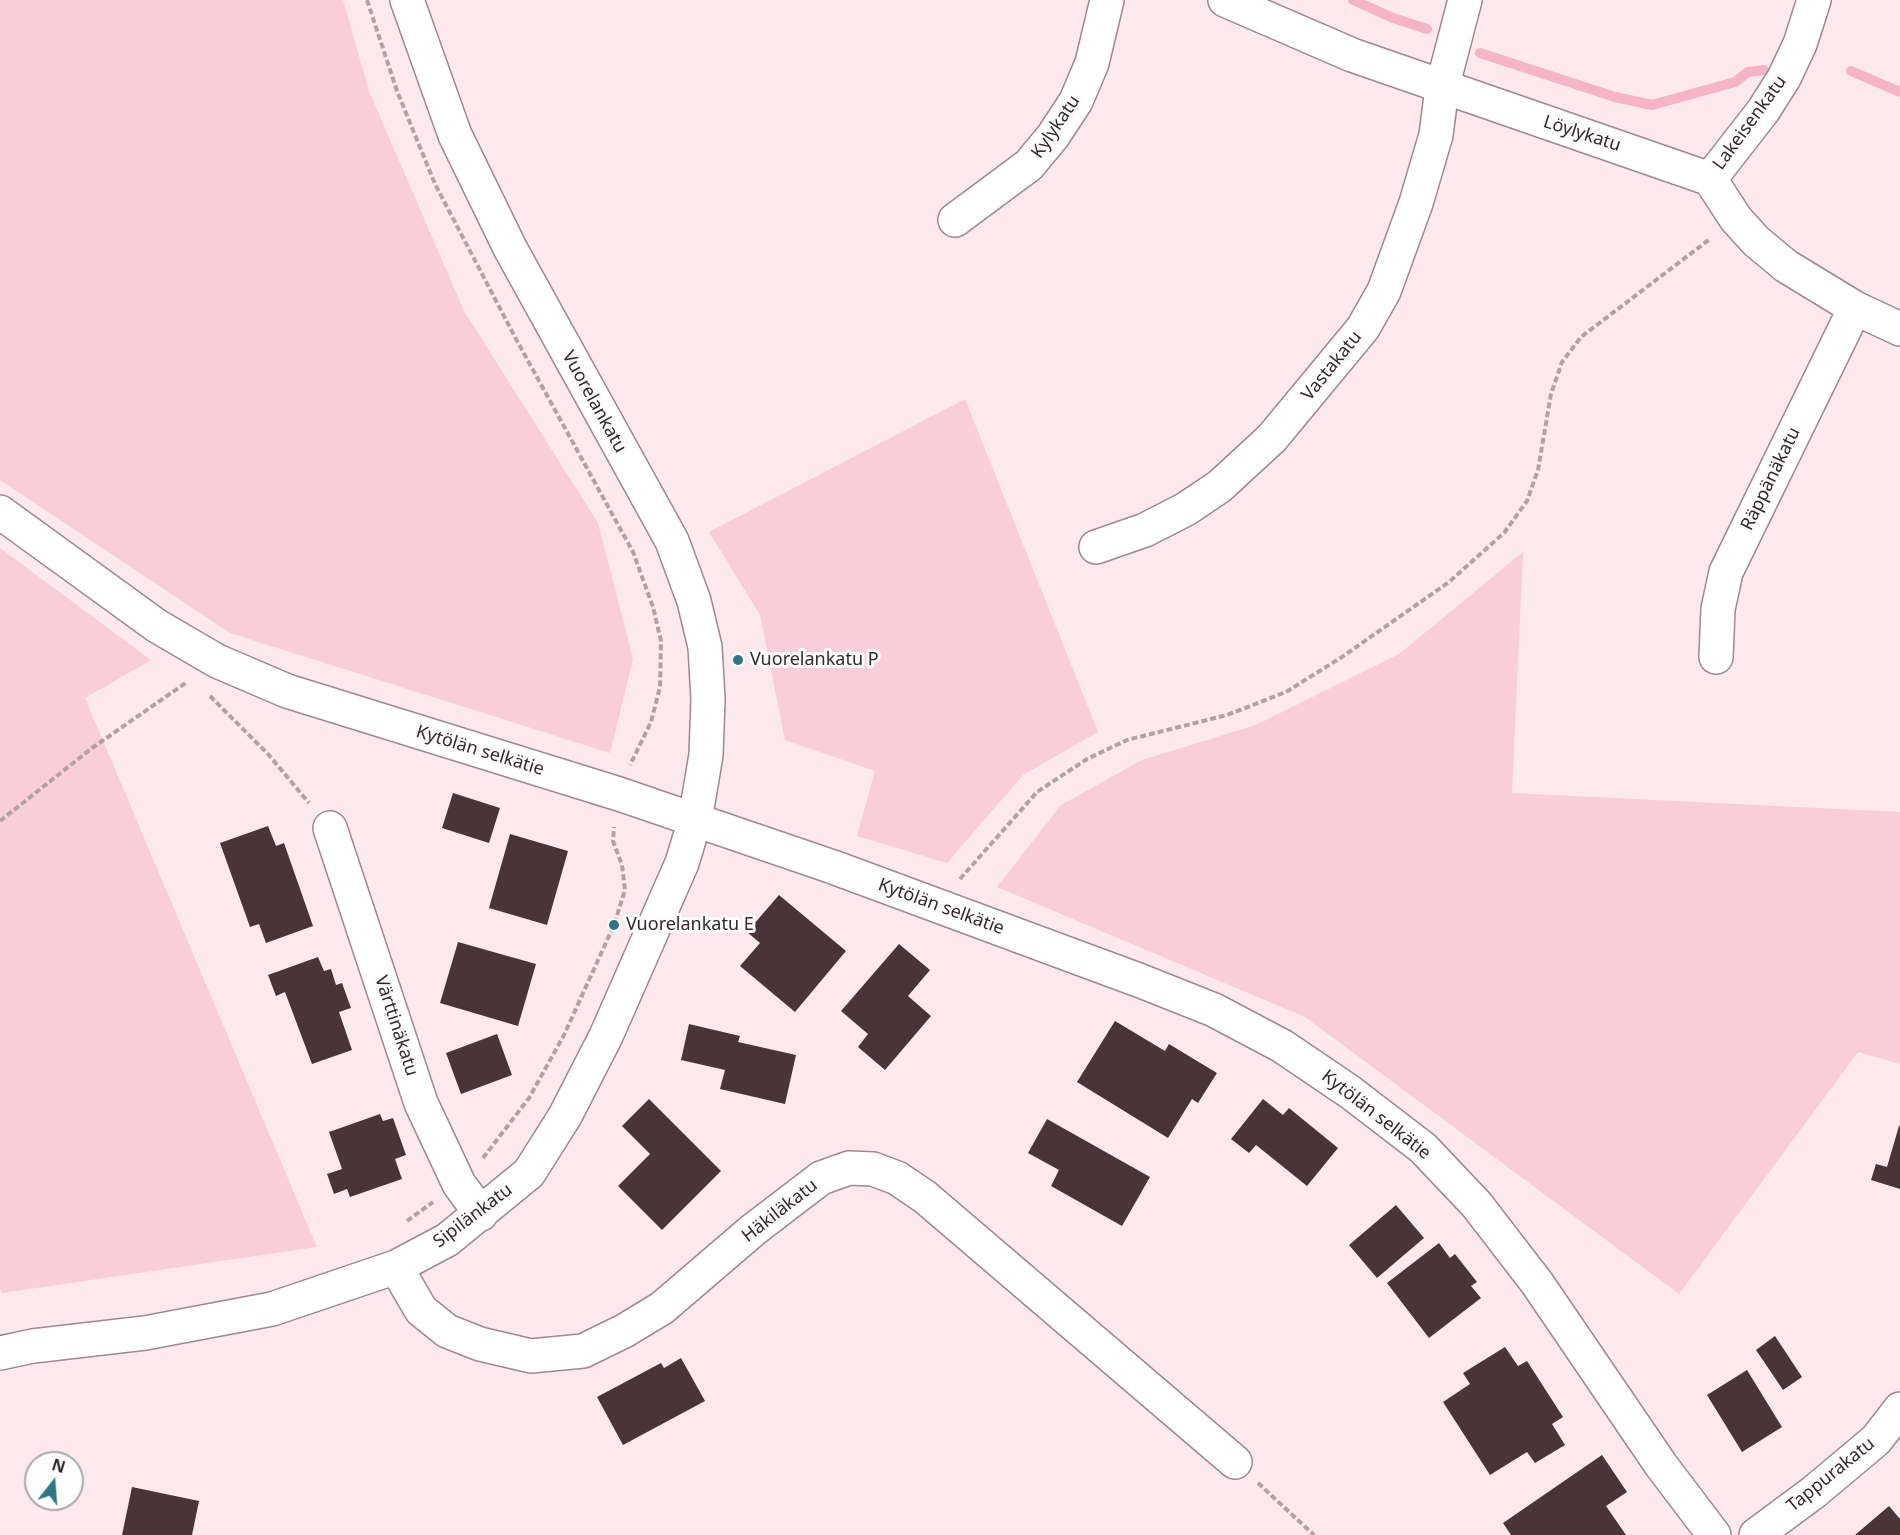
<!DOCTYPE html>
<meta charset="utf-8">
<style>
body{margin:0}
#map{position:relative;width:1900px;height:1535px;overflow:hidden;background:#fbe9ee;font-family:"Noto Sans",sans-serif}
canvas{display:block}
.north{position:absolute;left:24px;top:1451px;width:60px;height:60px;box-sizing:border-box;background:#fcfcfc;border:2px solid #aca8a9;border-radius:50%;rotate:17deg;font-size:16px;font-weight:700;line-height:24px;text-align:center;color:#34292c}
.north::after{content:'';display:block;margin:auto;width:21px;height:27px;background:#307783;clip-path:polygon(50% 0,100% 100%,50% 72%,0 100%)}
</style>
<div id="map">
<canvas width="1900" height="1535"></canvas>
<div class="north">N</div>
</div>
<script>
const ctx = document.querySelector('canvas').getContext('2d');
ctx.lineJoin = 'round';
function fillPath(path, color) {
  ctx.fillStyle = color;
  ctx.fill(path, 'evenodd');
}
function shape(rows) {
  const path = new Path2D();
  for (const r of rows) {
    path.moveTo(r[0], r[1]);
    for (let i = 2; i < r.length; i += 2) path.lineTo(r[i], r[i + 1]);
  }
  return path;
}
function stroke(path, color, width, dash) {
  ctx.strokeStyle = color;
  ctx.lineWidth = width;
  ctx.lineCap = dash ? 'butt' : 'round';
  ctx.setLineDash(dash || []);
  ctx.stroke(path);
}
function label(font, color, halo, rows, align = 'center') {
  ctx.font = font + ' "Noto Sans",sans-serif';
  ctx.lineWidth = 6;
  ctx.setLineDash([]);
  ctx.textBaseline = 'middle';
  ctx.strokeStyle = halo;
  ctx.fillStyle = color;
  for (const [text, x, y, turn = 0] of rows) {
    ctx.save();
    ctx.translate(x, y);
    ctx.rotate((+turn || 0) * Math.PI / 180);
    ctx.textAlign = isNaN(turn) ? turn : align;
    if (halo) ctx.strokeText(text, 0, 0);
    ctx.fillText(text, 0, 0);
    ctx.restore();
  }
}
const green = shape([
 [0,0,343,0,369,91,464,311,598,523,633,659,610,753,230,633,0,480],
 [965,399,1098,732,1023,775,947,863,857,836,875,771,785,740,760,615,709,532],
 [0,548,151,660,85,698,317,1247,2,1293,0,1289],
 [1523,552,1512,793,1900,812,1900,1064,1858,1052,1679,1294,1305,1017,997,887,1061,805,1142,760,1256,725,1399,654]
]);
const stream = shape([
 [1353,0,1393,18,1427,29],
 [1480,53,1615,97,1652,105,1735,82,1748,72,1764,70],
 [1851,71,1900,92]
]);
const building = shape([
 [453,793,500,808,489,843,442,828],
 [268,826,276,846,284,843,313,926,266,943,259,924,250,927,220,843],
 [510,834,568,851,547,925,489,908],
 [779,895,846,951,795,1012,740,966,760,943,747,932],
 [458,942,536,964,518,1026,440,1003],
 [899,944,930,970,908,996,931,1016,885,1070,858,1047,868,1034,841,1011],
 [318,957,324,971,331,969,336,985,342,983,351,1008,339,1012,352,1050,312,1064,285,992,276,996,268,975],
 [1115,1021,1165,1051,1169,1044,1217,1073,1198,1103,1192,1099,1168,1138,1077,1082],
 [689,1024,740,1036,738,1042,796,1055,785,1104,720,1089,725,1070,681,1060],
 [497,1034,512,1075,461,1094,446,1053],
 [649,1099,721,1171,662,1230,618,1186,650,1154,622,1126],
 [1263,1099,1283,1115,1289,1108,1338,1148,1307,1186,1256,1145,1249,1153,1231,1139],
 [380,1114,383,1121,393,1118,406,1155,395,1159,402,1179,350,1197,347,1189,334,1194,327,1174,342,1169,329,1132],
 [1047,1119,1150,1177,1122,1226,1051,1186,1059,1170,1028,1153],
 [1899,1126,1900,1126,1900,1189,1871,1180,1876,1164,1887,1167],
 [1396,1205,1424,1238,1377,1278,1349,1245],
 [1439,1243,1450,1258,1455,1254,1477,1282,1471,1286,1481,1298,1429,1338,1387,1283],
 [1775,1336,1802,1377,1783,1390,1756,1350],
 [1505,1347,1518,1366,1527,1361,1563,1417,1552,1424,1565,1445,1535,1463,1527,1452,1490,1475,1443,1402,1470,1384,1463,1373],
 [681,1358,705,1401,623,1445,597,1397,661,1363,664,1368],
 [1747,1370,1782,1427,1742,1452,1707,1395],
 [1602,1455,1627,1492,1606,1506,1626,1535,1511,1535,1503,1523],
 [132,1487,199,1501,192,1535,122,1535],
 [1889,1506,1900,1519,1900,1535,1855,1535]
]);
const path = shape([
 [367,0,397,91,435,184,516,339,633,552,653,607,661,641,660,687,651,722,630,765],
 [210,696,268,754,309,803],
 [0,821,92,748,187,682],
 [960,879,1037,792,1087,759,1127,740,1227,715,1286,692,1342,657,1449,582,1504,533,1527,501,1538,470,1551,394,1562,362,1581,337,1710,239],
 [483,1158,529,1098,564,1035,614,925,625,890,622,865,613,841,614,827],
 [407,1221,433,1202],
 [1258,1483,1314,1535]
]);
const minor = shape([
 [1225,0,1352,55,1710,179,1736,219,1756,241,1786,266,1855,308,1900,329],
 [1710,179,1763,111,1784,78,1800,44,1814,0],
 [955,220,1029,165,1053,136,1076,101,1092,63,1107,0],
 [0,512,157,626,217,661,287,691,619,794,833,867,1141,981,1214,1010,1282,1046,1350,1092,1423,1148,1477,1205,1537,1283,1661,1465,1714,1535],
 [1096,547,1145,530,1186,509,1220,486,1272,438,1363,328,1384,291,1416,203,1436,135,1442,88,1465,0],
 [1716,657,1718,609,1726,572,1855,308],
 [330,828,421,1103,459,1184,481,1214],
 [396,1267,421,1310,447,1331,480,1344,531,1356,583,1351,624,1331,662,1308,753,1230,821,1178,849,1168,873,1169,897,1178,925,1197,1235,1462],
 [0,1353,33,1346,145,1333,272,1309,396,1267,447,1240,529,1173,565,1116,606,1036,682,863,695,820,706,755,708,699,705,647,694,601,672,541,510,248,455,135,407,0],
 [1756,1535,1814,1492,1876,1440,1900,1409]
]);
const markers = [
 [738,660,6,"#307783"],
 [614,925,6,"#307783"]
];
const streetNames = [
 ["Lakeisenkatu",1750,123,-54],
 ["Kylykatu",1056,127,-56],
 ["Löylykatu",1582,134,18],
 ["Vastakatu",1332,366,-51],
 ["Vuorelankatu",594,402,61],
 ["Räppänäkatu",1771,479,-64],
 ["Kytölän selkätie",480,751,17],
 ["Kytölän selkätie",941,907,20],
 ["Värttinäkatu",396,1026,72],
 ["Kytölän selkätie",1376,1115,38],
 ["Häkiläkatu",780,1211,-38],
 ["Sipilänkatu",473,1216,-37],
 ["Tappurakatu",1831,1475,-39]
];
const poiNames = [
 ["Vuorelankatu P",750,660],
 ["Vuorelankatu E",626,925]
];
fillPath(green, '#f9ceda');
stroke(stream, '#f6b4c7', 10);
fillPath(building, '#4a343a');
stroke(minor, '#a1878e', 36);
stroke(path, '#b2a2a6', 4, [6, 3]);
stroke(minor, '#fff', 33);
for (const [x, y, r, color] of markers) {
  const dot = new Path2D();
  dot.arc(x, y, r, 0, 2 * Math.PI);
  ctx.fillStyle = color;
  ctx.fill(dot);
  stroke(dot, '#fcfcfc', 2);
}
label('18px', '#34292c', '#fcfcfc', streetNames);
label('18px', '#34292c', '#fcfcfc', poiNames, 'left');
</script>
